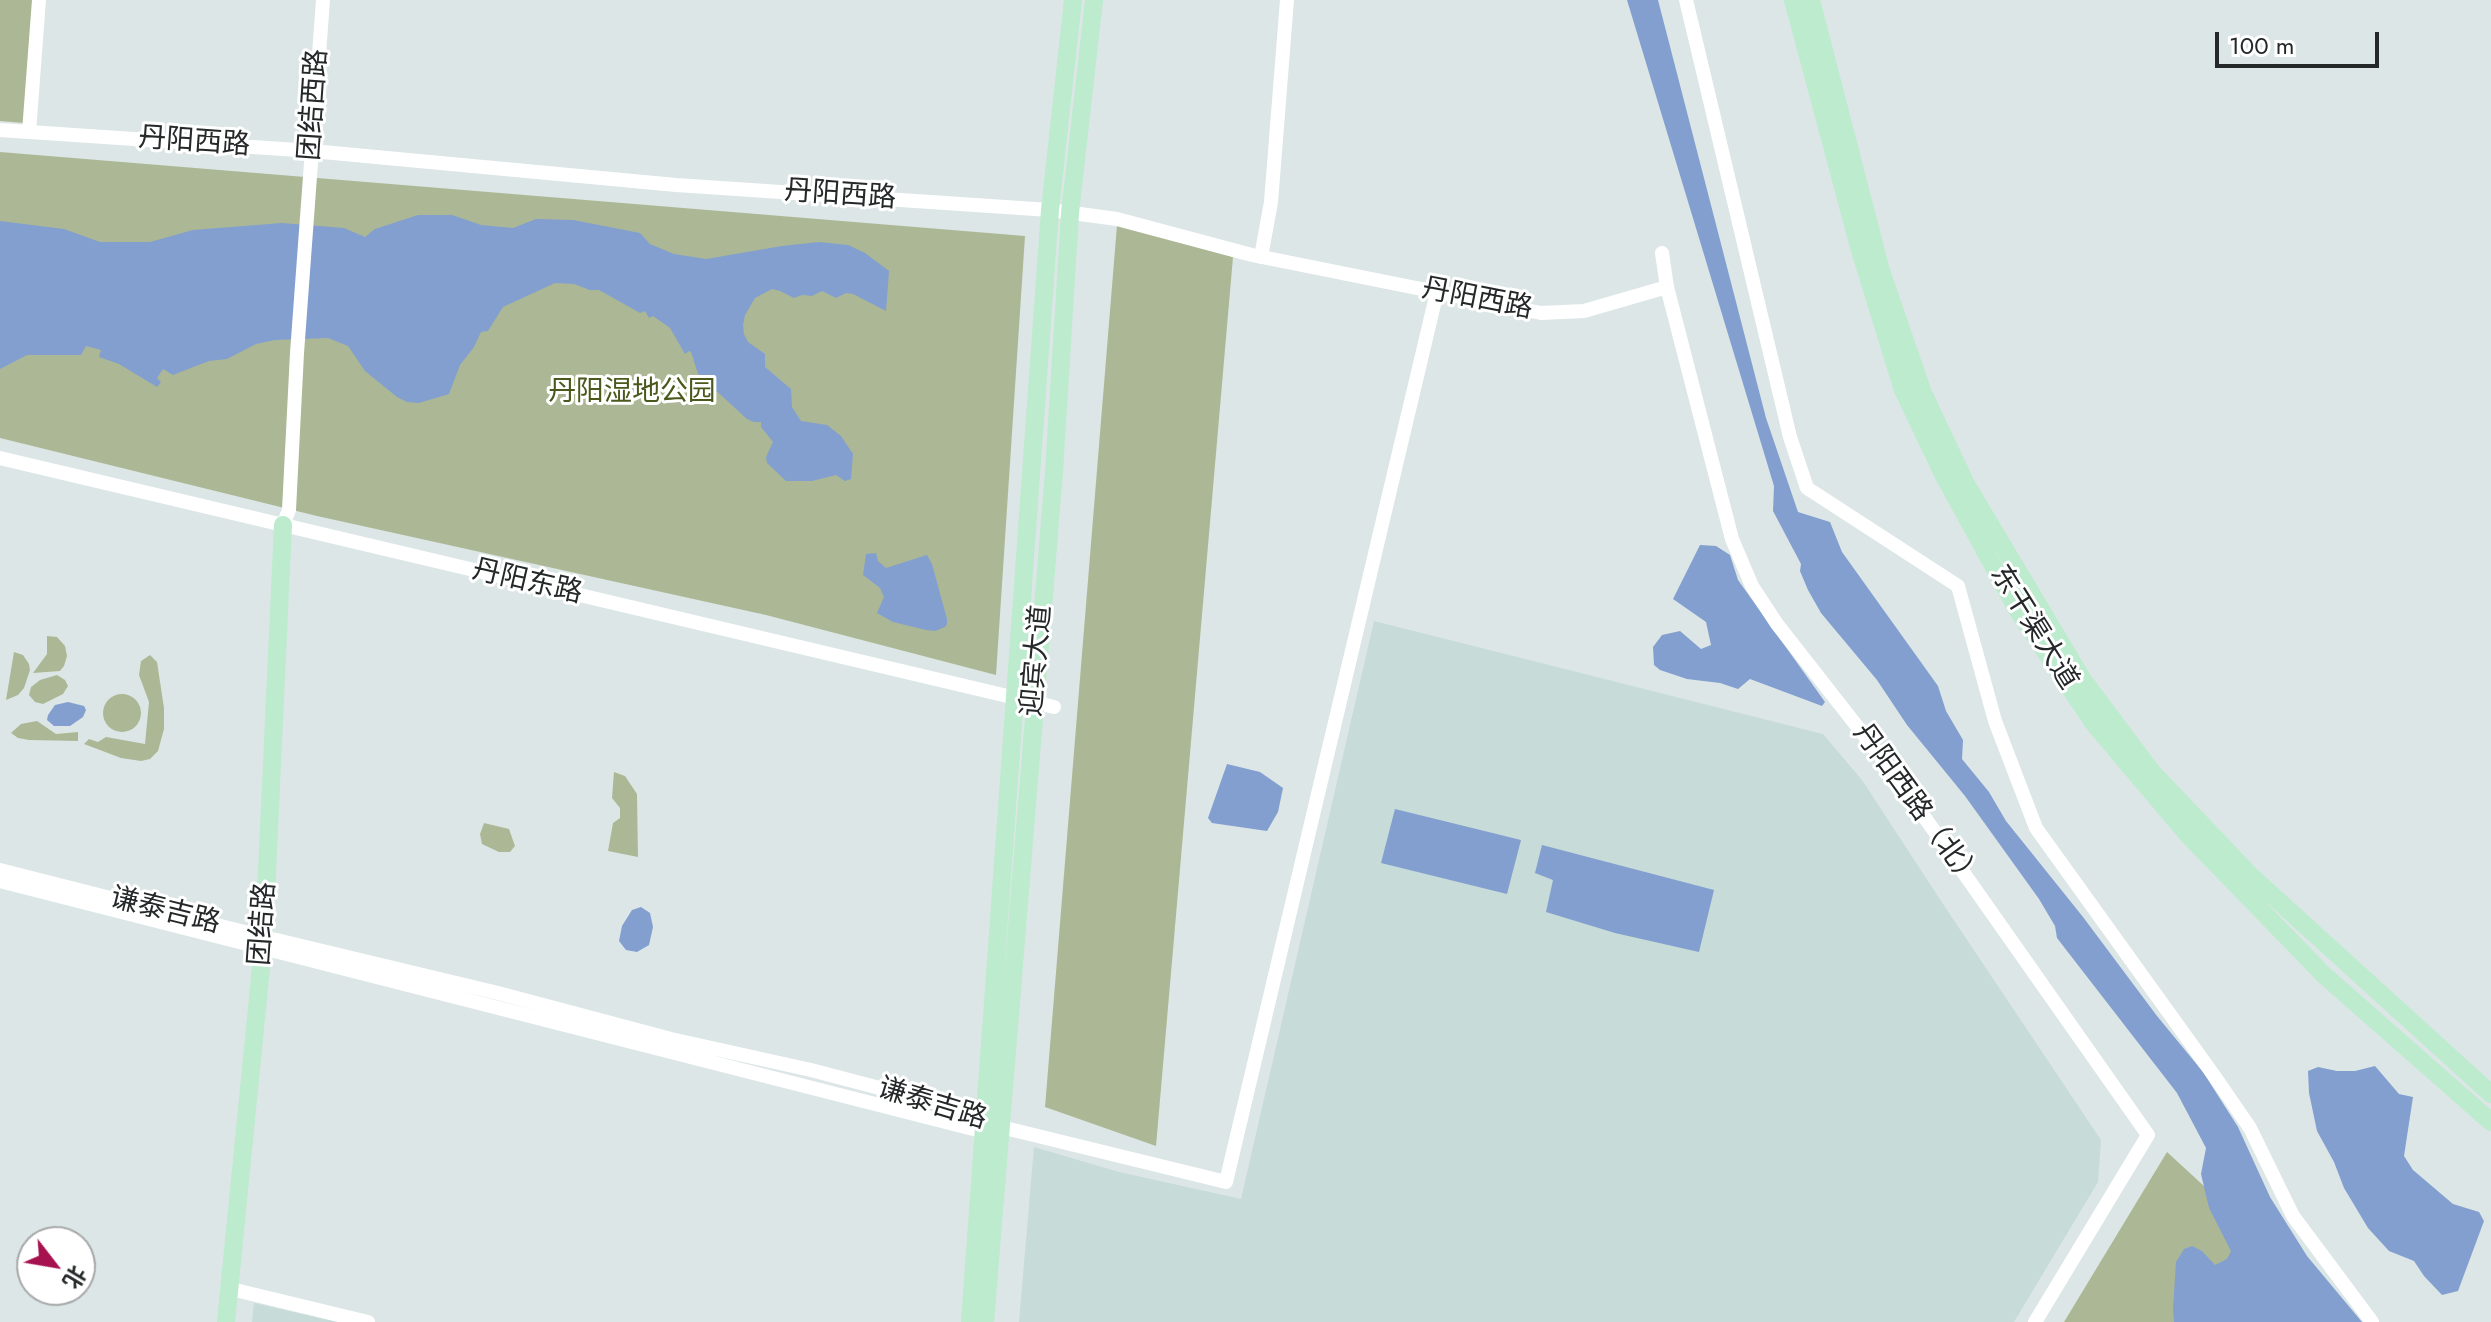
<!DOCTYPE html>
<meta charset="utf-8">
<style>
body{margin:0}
#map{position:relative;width:2491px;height:1322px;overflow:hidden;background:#dce6e6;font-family:Jost,"Noto Sans SC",sans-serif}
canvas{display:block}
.north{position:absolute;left:16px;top:1226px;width:80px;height:80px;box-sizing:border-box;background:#fff;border:2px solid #a7a9a9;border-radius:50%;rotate:121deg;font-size:22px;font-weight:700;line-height:32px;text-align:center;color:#242828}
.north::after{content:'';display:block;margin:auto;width:28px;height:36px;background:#a5124f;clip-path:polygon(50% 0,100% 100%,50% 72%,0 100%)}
.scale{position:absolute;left:2215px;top:32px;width:164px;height:36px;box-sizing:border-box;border:4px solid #242828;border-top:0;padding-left:10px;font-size:24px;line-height:28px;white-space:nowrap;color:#242828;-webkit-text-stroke:6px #fff;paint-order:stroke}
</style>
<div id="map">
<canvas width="2491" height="1322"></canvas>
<div class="north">北</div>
<div class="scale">100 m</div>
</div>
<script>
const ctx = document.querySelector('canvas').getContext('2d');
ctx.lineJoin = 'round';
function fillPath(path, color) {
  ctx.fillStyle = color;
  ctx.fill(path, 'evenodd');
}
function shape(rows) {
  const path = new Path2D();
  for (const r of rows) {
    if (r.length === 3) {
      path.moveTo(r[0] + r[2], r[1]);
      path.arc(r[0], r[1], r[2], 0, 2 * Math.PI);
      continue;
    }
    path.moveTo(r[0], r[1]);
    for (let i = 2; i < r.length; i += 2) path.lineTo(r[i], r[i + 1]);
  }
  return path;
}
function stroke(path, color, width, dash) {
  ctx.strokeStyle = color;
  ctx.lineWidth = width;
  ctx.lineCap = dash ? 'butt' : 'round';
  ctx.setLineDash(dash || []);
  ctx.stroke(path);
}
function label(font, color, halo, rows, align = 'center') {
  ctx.font = font + ' Jost,"Noto Sans SC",sans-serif';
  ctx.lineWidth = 6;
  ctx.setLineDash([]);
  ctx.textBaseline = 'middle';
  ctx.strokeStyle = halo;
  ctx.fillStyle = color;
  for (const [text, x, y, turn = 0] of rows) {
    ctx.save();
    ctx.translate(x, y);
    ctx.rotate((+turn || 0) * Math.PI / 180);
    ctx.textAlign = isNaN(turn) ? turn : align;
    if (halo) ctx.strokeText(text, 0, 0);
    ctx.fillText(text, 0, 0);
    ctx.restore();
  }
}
const built = shape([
 [1374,621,1823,734,1862,780,1943,904,2101,1140,2098,1182,2014,1322,1019,1322,1034,1147,1119,1172,1241,1199],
 [254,1303,337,1322,252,1322]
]);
const green = shape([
 [0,0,34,0,24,123,0,121],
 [0,152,1025,236,996,675,766,615,317,516,0,438],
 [1117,225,1233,257,1156,1146,1045,1107],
 [47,636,57,637,65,646,67,656,64,666,60,671,33,673,47,654],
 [14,652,23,655,29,664,30,670,24,688,18,695,6,700],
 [150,655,157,662,164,708,164,729,158,751,150,759,141,761,121,758,84,744,89,739,98,742,106,737,145,744,149,702,139,675,141,661],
 [57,675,65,680,68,686,63,694,43,704,35,702,29,695,31,687,40,680],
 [122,713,19],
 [37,721,56,734,78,732,78,741,29,740,18,738,11,733,21,724],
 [614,772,625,776,637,794,638,857,608,851,613,823,620,818,620,808,612,798],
 [484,823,509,829,515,846,510,852,499,852,482,844,480,834],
 [2167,1152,2352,1322,2064,1322]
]);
const water = shape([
 [1627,0,1658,0,1766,418,1798,512,1830,522,1842,552,1938,686,1946,711,1963,740,1962,759,1989,792,2006,821,2083,917,2157,1016,2203,1072,2238,1127,2270,1197,2307,1256,2362,1322,2174,1322,2173,1310,2176,1262,2184,1249,2192,1246,2202,1251,2215,1265,2227,1259,2231,1251,2209,1208,2201,1174,2206,1148,2177,1093,2057,938,2055,926,2039,899,1965,796,1907,725,1877,680,1821,613,1808,590,1800,571,1801,564,1773,511,1774,486],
 [418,215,452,215,481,225,513,228,536,219,573,220,640,233,650,244,674,254,706,259,782,246,819,242,848,245,865,253,889,271,886,311,853,294,846,293,836,298,822,291,812,296,802,295,794,298,780,291,772,289,755,298,745,315,743,325,744,334,748,342,765,354,765,367,791,389,792,407,801,421,827,425,841,436,853,454,851,479,845,481,836,475,812,481,786,481,767,463,766,457,773,442,761,427,761,422,754,422,747,419,698,374,691,352,689,351,685,354,670,328,653,316,649,318,645,311,640,313,599,290,590,290,574,284,555,283,503,307,488,331,481,332,474,347,460,365,449,394,419,403,407,402,397,397,365,371,348,346,328,338,275,340,256,344,227,359,209,361,173,375,163,369,157,378,161,382,157,387,119,364,99,357,101,350,86,346,81,355,27,355,0,369,0,221,64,229,100,242,150,242,193,230,282,223,344,228,365,237,375,229],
 [1700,545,1716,546,1730,555,1738,580,1825,702,1822,706,1750,679,1738,689,1720,683,1687,679,1660,670,1654,665,1653,647,1662,635,1680,631,1701,649,1711,645,1706,622,1673,599],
 [876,553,878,561,886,568,927,555,932,564,947,619,947,624,945,627,935,631,926,630,893,622,877,613,884,597,880,588,863,575,866,554],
 [68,702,84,706,86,710,83,717,70,726,54,726,47,720,48,715,55,705],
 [1227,764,1260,772,1283,788,1278,812,1267,831,1212,823,1208,818],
 [1395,809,1521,840,1507,894,1381,863],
 [1542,845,1714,890,1699,952,1615,933,1546,912,1553,880,1535,873],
 [641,907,650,913,653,927,649,945,637,952,626,950,619,941,622,926,632,910],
 [2375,1066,2399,1094,2413,1097,2404,1156,2413,1170,2453,1204,2479,1212,2484,1221,2458,1291,2442,1295,2424,1276,2414,1261,2389,1251,2368,1228,2344,1188,2334,1162,2317,1131,2309,1093,2308,1071,2318,1067,2337,1071,2355,1071]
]);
const minor = shape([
 [1686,0,1790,437,1807,488,1958,586,1995,721,2036,828,2215,1077,2250,1128,2293,1216,2372,1322],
 [0,130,312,151,676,185,1050,210,1117,219,1252,255,1541,313,1584,311,1667,287],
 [29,132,39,0],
 [1662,253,1667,287,1732,539,1752,586,1777,624,1892,771,2148,1135,2035,1322],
 [1261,257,1271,202,1287,0],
 [0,458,1054,707],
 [283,525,289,510,297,353,323,0],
 [0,870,264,937,498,993,671,1039,811,1070,986,1116,1001,1127,1226,1182,1437,292],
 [0,881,985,1132,993,1129],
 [231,1289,368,1322]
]);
const major = shape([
 [1793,0,1859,247,1903,390,1944,476,2018,611,2095,725,2188,835,2324,975,2491,1122],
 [1811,0,1881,271,1923,393,1966,484,2083,680,2151,771,2251,876,2491,1094],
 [226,1322,264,937,283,525],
 [970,1322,1050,210,1073,0],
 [985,1322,1054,472,1070,213,1094,0]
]);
const streetNames = [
 ["团结西路",315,105,-86],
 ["丹阳西路",194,143,4],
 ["丹阳西路",840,196,4],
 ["丹阳西路",1477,300,11],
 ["丹阳东路",527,583,13],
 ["东干渠大道",2033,628,58],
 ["迎宾大道",1038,661,-85],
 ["丹阳西路（北）",1916,807,54],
 ["谦泰吉路",165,912,14],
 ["团结路",264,924,-86],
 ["谦泰吉路",932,1105,17]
];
const parkNames = [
 ["丹阳湿地公园",632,393]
];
fillPath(built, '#c7dbd9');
fillPath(green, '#acb895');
fillPath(water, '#829fcf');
stroke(minor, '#fff', 14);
stroke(major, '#bcebce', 18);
label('28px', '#242828', '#fff', streetNames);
label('28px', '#49591c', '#fff', parkNames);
</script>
